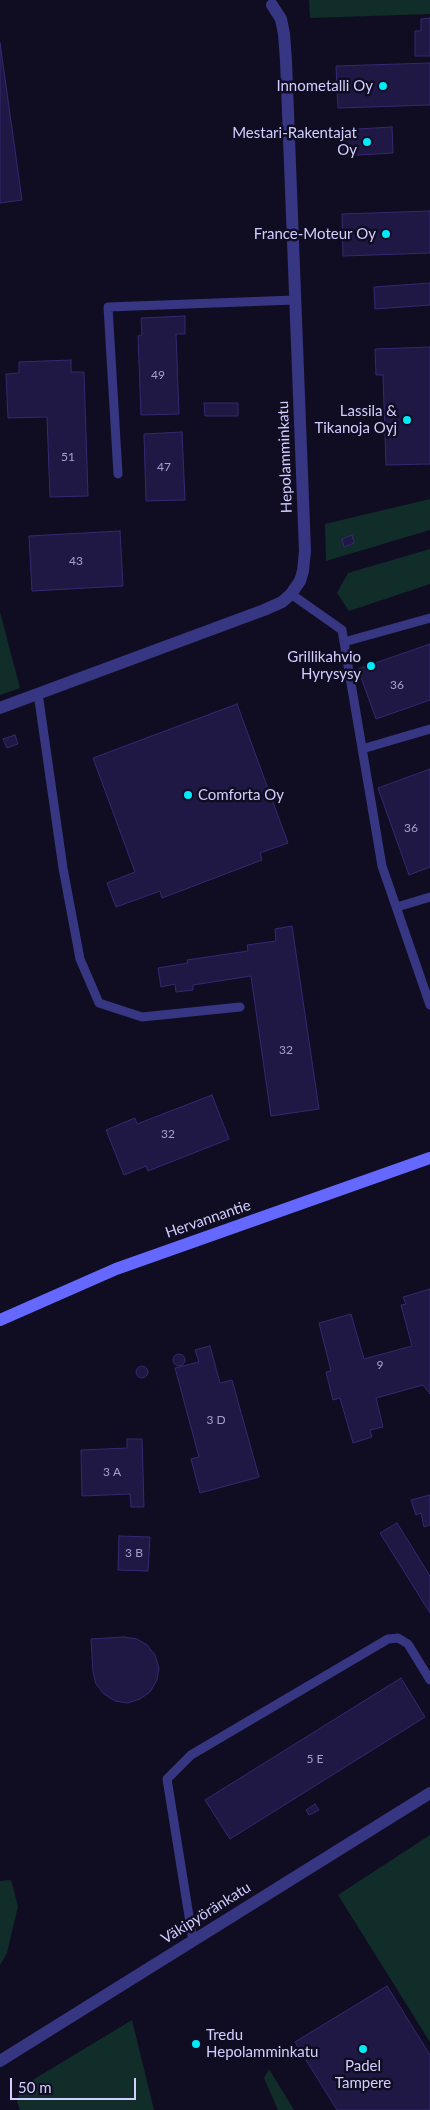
<!DOCTYPE html>
<meta charset="utf-8">
<style>
body{margin:0}
#map{position:relative;width:430px;height:2110px;overflow:hidden;background:#100d22;font-family:Lato,sans-serif}
canvas{display:block}
.scale{position:absolute;left:10px;top:2078px;width:126px;height:22px;box-sizing:border-box;border:2px solid #d2ceff;border-top:0;padding-left:6px;font-size:15px;line-height:18px;white-space:nowrap;color:#d2ceff;-webkit-text-stroke:4px #100d22;paint-order:stroke}
</style>
<div id="map">
<canvas width="430" height="2110"></canvas>
<div class="scale">50 m</div>
</div>
<script>
const ctx = document.querySelector('canvas').getContext('2d');
ctx.lineJoin = 'round';
function fillPath(path, color) {
  ctx.fillStyle = color;
  ctx.fill(path, 'evenodd');
}
function shape(rows) {
  const path = new Path2D();
  for (const r of rows) {
    if (r.length === 3) {
      path.moveTo(r[0] + r[2], r[1]);
      path.arc(r[0], r[1], r[2], 0, 2 * Math.PI);
      continue;
    }
    path.moveTo(r[0], r[1]);
    for (let i = 2; i < r.length; i += 2) path.lineTo(r[i], r[i + 1]);
  }
  return path;
}
function stroke(path, color, width, dash) {
  ctx.strokeStyle = color;
  ctx.lineWidth = width;
  ctx.lineCap = dash ? 'butt' : 'round';
  ctx.setLineDash(dash || []);
  ctx.stroke(path);
}
function label(font, color, halo, rows, align = 'center') {
  ctx.font = font + ' Lato,sans-serif';
  ctx.lineWidth = 5;
  ctx.setLineDash([]);
  ctx.textBaseline = 'middle';
  ctx.strokeStyle = halo;
  ctx.fillStyle = color;
  for (const [text, x, y, turn = 0] of rows) {
    ctx.save();
    ctx.translate(x, y);
    ctx.rotate((+turn || 0) * Math.PI / 180);
    ctx.textAlign = isNaN(turn) ? turn : align;
    if (halo) ctx.strokeText(text, 0, 0);
    ctx.fillText(text, 0, 0);
    ctx.restore();
  }
}
const green = shape([
 [309,0,430,0,430,14,310,18],
 [430,499,430,530,326,561,325,524],
 [430,549,430,584,349,611,337,593,348,573],
 [0,612,20,688,0,695],
 [430,1835,430,2042,338,1895],
 [11,1880,18,1906,7,1953,0,1965,0,1881],
 [132,2020,154,2110,20,2110,17,2101,21,2087],
 [269,2069,294,2110,278,2110,264,2078]
]);
const building = shape([
 [430,18,430,56,415,56,415,31,421,31,421,19,430,18],
 [0,43,22,200,0,203,0,43],
 [430,63,430,105,338,108,336,66,430,63],
 [392,127,393,153,341,156,340,130,392,127],
 [430,211,430,253,343,256,342,214,430,211],
 [430,283,430,305,375,309,374,287,430,283],
 [185,316,185,334,176,334,179,414,141,415,138,336,142,335,141,318,185,316],
 [430,347,430,464,386,465,383,375,376,375,375,349,430,347],
 [71,360,71,372,84,372,88,496,50,497,47,417,8,418,6,374,19,373,19,362,71,360],
 [204,403,238,403,238,416,205,416,204,403],
 [182,432,185,500,146,501,144,434,182,432],
 [120,531,123,586,32,591,29,536,120,531],
 [352,535,354,543,344,547,342,539,352,535],
 [430,644,430,700,376,719,358,669,430,644],
 [237,704,288,843,260,853,262,860,162,898,160,891,116,907,107,883,135,872,93,758,237,704],
 [15,735,18,744,7,748,3,739,15,735],
 [430,769,430,867,409,875,378,788,430,769],
 [292,926,319,1109,271,1116,251,976,193,985,193,990,176,992,175,984,161,987,158,968,188,963,187,960,248,951,247,945,276,941,275,929,292,926],
 [212,1095,229,1139,148,1171,146,1166,124,1175,106,1130,135,1118,137,1124,212,1095],
 [430,1289,430,1394,423,1385,376,1398,383,1427,370,1430,372,1437,353,1443,340,1398,333,1400,326,1372,331,1371,319,1323,351,1314,364,1359,412,1346,401,1305,406,1304,403,1297,430,1289],
 [210,1346,220,1383,232,1380,259,1477,200,1493,191,1459,199,1457,175,1368,199,1362,195,1350,210,1346],
 [179,1360,6],
 [142,1372,6],
 [127,1439,142,1439,144,1507,131,1507,130,1494,82,1496,81,1450,127,1448,127,1439],
 [430,1495,430,1525,424,1527,421,1513,416,1515,411,1500,430,1495],
 [397,1523,430,1576,430,1613,380,1533,397,1523],
 [119,1536,150,1537,148,1571,118,1570,119,1536],
 [124,1637,137,1639,147,1645,155,1655,159,1668,157,1680,150,1692,140,1699,128,1703,115,1701,104,1694,96,1684,93,1672,91,1639,124,1637],
 [401,1678,425,1717,230,1839,205,1800,401,1678],
 [315,1804,319,1810,309,1815,306,1810,315,1804],
 [387,1986,430,2055,430,2110,337,2110,295,2042,387,1986]
]);
const lane = shape([
 [118,474,108,307,295,300],
 [291,594,342,630,382,866,430,1005],
 [344,642,430,618],
 [38,693,63,868,80,959,99,1003,142,1017,240,1007],
 [362,749,430,729],
 [397,907,430,897],
 [193,1941,167,1779,191,1755,388,1639,398,1638,408,1644,430,1680]
]);
const street = shape([
 [0,708,264,610,282,602,291,594,300,581,303,571,305,551,286,61,284,34,281,19,272,5],
 [0,2061,430,1793]
]);
const secondary = shape([
 [0,1320,116,1269,430,1158]
]);
const markers = [
 [383,86,5,"#00eaf9"],
 [367,142,5,"#00eaf9"],
 [386,234,5,"#00eaf9"],
 [407,420,5,"#00eaf9"],
 [371,666,5,"#00eaf9"],
 [188,795,5,"#00eaf9"],
 [196,2044,5,"#00eaf9"],
 [363,2049,5,"#00eaf9"]
];
const numberNames = [
 ["49",158,375],
 ["51",68,457],
 ["47",164,467],
 ["43",76,561],
 ["36",397,685],
 ["36",411,828],
 ["32",286,1050],
 ["32",168,1134],
 ["9",380,1365],
 ["3 D",216,1420],
 ["3 A",112,1472],
 ["3 B",134,1553],
 ["5 E",315,1759]
];
const poiNames = [
 ["Innometalli Oy",373,86],
 ["Mestari-Rakentajat",357,133],
 ["Oy",357,150],
 ["France-Moteur Oy",376,234],
 ["Lassila &",397,411],
 ["Tikanoja Oyj",397,428],
 ["Grillikahvio",361,657],
 ["Hyrysysy",361,674],
 ["Comforta Oy",198,795,"left"],
 ["Tredu",206,2035,"left"],
 ["Hepolamminkatu",206,2052,"left"],
 ["Padel",363,2066,"center"],
 ["Tampere",363,2083,"center"]
];
const streetNames = [
 ["Hepolamminkatu",285,457,-92],
 ["Hervannantie",208,1219,-19],
 ["Väkipyöränkatu",206,1913,-32]
];
fillPath(green, '#102d2a');
fillPath(building, '#1f1844');
stroke(building, '#352971', 1);
stroke(lane, '#363683', 9);
stroke(street, '#363683', 12);
stroke(secondary, '#6568ff', 12);
for (const [x, y, r, color] of markers) {
  const dot = new Path2D();
  dot.arc(x, y, r, 0, 2 * Math.PI);
  ctx.fillStyle = color;
  ctx.fill(dot);
  stroke(dot, '#100d22', 2);
}
label('12px', '#a5a0d0', null, numberNames);
label('15px', '#d2ceff', '#100d22', poiNames, 'right');
label('15px', '#d2ceff', '#100d22', streetNames);
</script>
